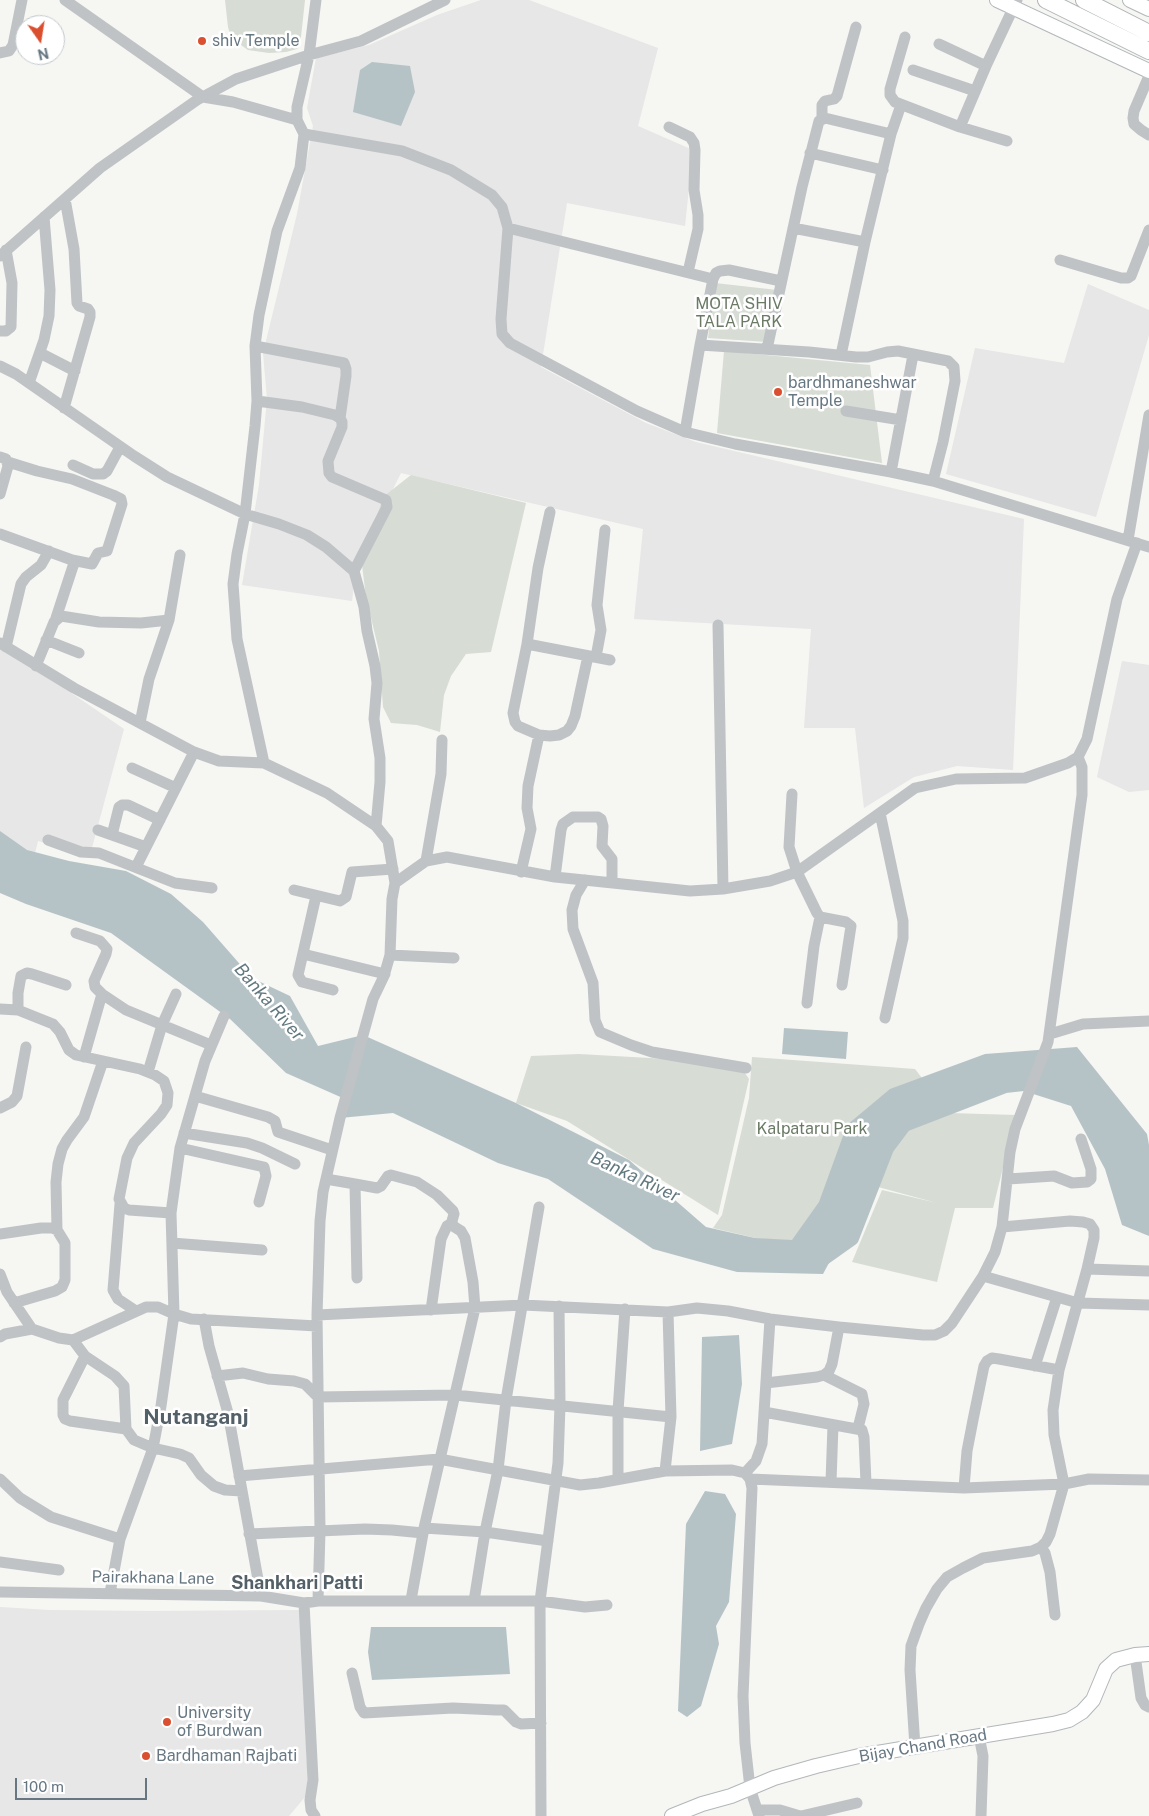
<!DOCTYPE html>
<style>
body{margin:0}
#map{position:relative;width:1149px;height:1816px;overflow:hidden;background:#f6f6f3;font-family:"Public Sans",sans-serif}
canvas{display:block}
.north{position:absolute;left:15px;top:15px;width:50px;height:50px;box-sizing:border-box;background:#fff;border:1px solid #c2c9cd;border-radius:50%;rotate:167deg;font-size:14px;font-weight:700;line-height:20px;text-align:center;color:#667782}
.north::after{content:'';display:block;margin:auto;width:18px;height:22px;background:#da4f2f;clip-path:polygon(50% 0,100% 100%,50% 72%,0 100%)}
.scale{position:absolute;left:15px;top:1778px;width:132px;height:22px;box-sizing:border-box;border:2px solid #667782;border-top:0;padding-left:6px;font-size:15px;line-height:18px;white-space:nowrap;color:#667782;-webkit-text-stroke:4px #fff;paint-order:stroke}
</style>
<div id="map">
<canvas width="1149" height="1816"></canvas>
<div class="north">N</div>
<div class="scale">100 m</div>
</div>
<script>
const ctx = document.querySelector('canvas').getContext('2d');
ctx.lineJoin = 'round';
function fillPath(path, color) {
  ctx.fillStyle = color;
  ctx.fill(path, 'evenodd');
}
function shape(rows) {
  const path = new Path2D();
  for (const r of rows) {
    path.moveTo(r[0], r[1]);
    for (let i = 2; i < r.length; i += 2) path.lineTo(r[i], r[i + 1]);
  }
  return path;
}
function stroke(path, color, width, dash) {
  ctx.strokeStyle = color;
  ctx.lineWidth = width;
  ctx.lineCap = dash ? 'butt' : 'round';
  ctx.setLineDash(dash || []);
  ctx.stroke(path);
}
function label(font, color, halo, rows, align = 'center') {
  ctx.font = font + ' "Public Sans",sans-serif';
  ctx.lineWidth = 5;
  ctx.setLineDash([]);
  ctx.textBaseline = 'middle';
  ctx.strokeStyle = halo;
  ctx.fillStyle = color;
  for (const [text, x, y, turn = 0] of rows) {
    ctx.save();
    ctx.translate(x, y);
    ctx.rotate((+turn || 0) * Math.PI / 180);
    ctx.textAlign = isNaN(turn) ? turn : align;
    if (halo) ctx.strokeText(text, 0, 0);
    ctx.fillText(text, 0, 0);
    ctx.restore();
  }
}
const built = shape([
 [481,0,529,0,658,48,638,126,693,150,685,226,567,203,541,367,646,423,696,442,1024,519,1013,770,957,766,914,777,864,808,855,728,804,728,811,629,634,619,643,529,401,473,357,561,352,601,242,585,259,485,267,399,263,353,297,214,313,126,307,108,316,58,369,45,437,15],
 [1088,284,1149,310,1149,335,1096,517,946,474,975,348,1064,363],
 [0,644,124,729,90,855,38,841,35,853,0,843],
 [1122,661,1149,665,1149,790,1129,792,1097,777],
 [0,1607,49,1610,149,1611,300,1610,308,1788,305,1797,289,1816,0,1816]
]);
const green = shape([
 [225,0,305,0,300,46,297,49,286,52,269,53,248,50,231,38,228,27],
 [715,283,777,290,767,342,708,338],
 [724,351,870,365,882,463,717,433],
 [411,475,526,503,491,652,466,654,451,676,444,695,440,732,417,725,391,723,383,707,379,651,366,597,362,565,383,497],
 [579,1054,738,1063,749,1079,718,1215,567,1121,516,1103,531,1056],
 [752,1057,915,1069,949,1113,1016,1115,993,1208,955,1208,937,1282,852,1262,882,1190,937,1203,856,1181,806,1242,777,1243,713,1228,722,1215,741,1133,749,1098]
]);
const water = shape([
 [372,62,410,66,415,92,401,126,353,112,360,70],
 [0,831,27,850,69,861,126,871,171,894,203,922,252,978,290,996,318,1046,363,1035,516,1103,629,1160,706,1227,755,1238,792,1240,819,1202,847,1125,890,1089,985,1054,1077,1047,1147,1134,1149,1145,1149,1236,1122,1225,1105,1169,1071,1106,1005,1085,904,1124,823,1274,737,1272,653,1249,548,1179,498,1163,393,1113,340,1118,345,1099,286,1073,230,1019,111,933,26,904,0,893],
 [784,1028,848,1032,846,1059,782,1054],
 [739,1335,742,1384,732,1444,700,1451,702,1337],
 [705,1491,725,1494,736,1514,729,1602,716,1626,719,1644,701,1706,687,1717,678,1711,686,1524],
 [371,1627,506,1627,510,1674,372,1680,368,1652]
]);
const river = shape([
 [820,1260,851,1238,886,1148,904,1124,1005,1085,1023,1083]
]);
const minor = shape([
 [65,0,203,97,233,102,297,120],
 [905,37,890,89,890,95,895,102,960,127,1007,141],
 [939,44,986,66],
 [0,53,9,51,13,45,22,0],
 [913,70,975,91],
 [1149,76,1134,111,1133,118,1134,124,1141,130,1149,135],
 [822,119,822,105,825,101,834,99,837,96,856,27],
 [669,127,690,137,694,143,695,150,694,190,698,215,698,229,688,272],
 [960,127,986,66,1017,0],
 [304,134,402,151,451,170,492,195,502,207,508,228,501,319,502,334,510,343,637,411,685,432,735,444,891,472,933,481,1149,547],
 [810,153,883,170],
 [508,228,713,279],
 [793,228,865,242],
 [0,256,100,168,197,100,236,79,309,55,361,41,445,0],
 [1060,260,1121,278,1128,278,1131,276,1149,230],
 [0,331,6,331,11,327,12,283,6,250],
 [700,345,809,352,856,357,868,357,887,352,898,351,948,361,954,367,955,381,943,442,933,481],
 [255,346,344,363,346,369,346,376,340,418],
 [767,349,802,187,819,121,825,118,891,134],
 [40,353,75,371],
 [841,355,865,242,891,134,901,105],
 [0,366,16,374,134,456,167,477,245,514,279,524,307,535,326,547,354,571,364,607,367,631,375,666,377,683,374,719,380,758,380,782,376,826],
 [29,383,44,340,49,316,50,290,44,217],
 [257,401,302,407,335,415,340,418,342,422,342,427,328,461,329,473,332,477,386,500,387,507,354,571],
 [64,408,90,317,90,312,88,309,79,306,77,303,74,249,65,199],
 [846,411,901,420],
 [685,432,700,345,713,279,716,273,720,271,729,270,781,281],
 [0,457,6,459,8,466,0,494],
 [8,462,37,471,72,479,113,495,121,499,122,504,107,551,98,553,92,564,72,560],
 [73,465,93,474,103,474,107,471,120,447],
 [891,472,913,355],
 [550,512,538,568,527,644,513,713,515,722,518,726,539,735,550,736,559,735,567,731,571,726,575,716,588,656],
 [0,534,72,560,74,563,56,618],
 [1128,540,1149,415],
 [718,625,723,889],
 [46,640,79,653],
 [0,643,74,688,194,752,219,761,264,763],
 [527,644,610,660],
 [6,647,21,584,26,577,41,565,49,551],
 [596,657,601,630,597,605,605,530],
 [36,666,54,622,61,616,99,622,141,623,169,620],
 [140,723,149,679,169,620,180,555],
 [132,768,176,788],
 [792,794,789,847,797,872,817,913,820,917,846,922,851,926,842,985],
 [880,813,903,921,903,938,885,1018],
 [98,830,146,847],
 [112,835,119,807,122,805,128,805,160,820],
 [48,840,81,852,99,853,175,883,212,888],
 [426,861,441,774,442,740],
 [136,867,194,752],
 [521,872,531,829,527,808,528,786,539,735],
 [555,877,561,830,563,824,573,817,598,817,601,819,603,826,602,846,612,859,612,883],
 [585,880,576,895,572,910,573,929,593,983,595,1020,600,1032,631,1045,652,1052,746,1068],
 [395,883,426,861,447,857,555,877,690,891,723,889,770,881,797,872,915,788,956,779,1025,778,1068,763,1078,757,1087,739,1117,599,1137,543],
 [294,890,340,901,346,897,352,872,393,869],
 [316,896,298,975,302,982,333,990],
 [76,933,100,941,107,949,106,954,94,981,95,987,102,994,126,1010,211,1045],
 [303,954,385,974],
 [390,955,454,958],
 [807,1003,814,946,820,917],
 [0,1009,18,1010,53,1024,60,1032,69,1050,76,1055,140,1069,155,1075,164,1081,168,1093,167,1105,161,1114,134,1143,127,1158,119,1199,124,1208,129,1210,171,1213],
 [18,1010,18,993,21,976,27,973,32,974,66,985],
 [1050,1034,1083,1024,1149,1021],
 [84,1057,102,994],
 [148,1072,162,1025,176,994],
 [195,1096,268,1117,275,1121,278,1132,332,1150],
 [0,1108,12,1102,17,1096,26,1047],
 [184,1133,247,1143,262,1148,295,1164],
 [180,1148,264,1167,266,1176,259,1202],
 [326,1179,355,1184,357,1278],
 [1008,1179,1054,1176,1072,1183,1087,1182,1091,1179,1091,1169,1081,1139],
 [355,1184,377,1188,381,1186,388,1176,391,1175,417,1182,437,1195,453,1211,454,1214,452,1221,453,1226,461,1231,465,1238,473,1282,475,1308,424,1528,411,1600],
 [120,1204,113,1290,118,1299,136,1311],
 [57,1230,56,1182,58,1164,62,1149,67,1140,84,1117,103,1061],
 [0,1234,41,1228,52,1228,57,1230,65,1243,65,1280,62,1287,55,1291,14,1303],
 [172,1243,262,1250],
 [1087,1269,1149,1271],
 [0,1274,7,1292,32,1329,59,1338,73,1340,146,1307,158,1307,174,1314,191,1319,317,1326],
 [983,1276,1078,1303,1149,1305],
 [431,1310,441,1239,447,1226,452,1223],
 [317,1315,523,1305,668,1312,697,1308,728,1311,770,1319,839,1327,923,1335,935,1335,944,1331,952,1323,983,1276,995,1252,1002,1227,1010,1152,1015,1129,1048,1042,1082,795,1082,767,1078,757],
 [204,1319,209,1346,228,1413,261,1596],
 [0,1337,5,1334,32,1329],
 [73,1340,85,1356,115,1376,124,1386,126,1429,134,1440,153,1448,180,1454,189,1458,201,1475,214,1486,225,1490,242,1491],
 [85,1356,63,1400,63,1415,65,1419,70,1421,126,1429],
 [1035,1366,1057,1297],
 [824,1375,862,1394,864,1404,858,1428],
 [217,1376,243,1373,268,1379,294,1381,305,1384,318,1397,455,1395,671,1417],
 [766,1383,817,1377,824,1375,829,1371,832,1364,839,1327],
 [764,1412,862,1430,864,1437,866,1483],
 [665,1471,671,1417,668,1312],
 [745,1473,756,1461,762,1444,770,1319],
 [239,1476,439,1459,580,1485,599,1483,665,1471,732,1470,745,1473,750,1479,752,1488,743,1696,745,1743,750,1788,759,1816],
 [0,1479,20,1498,51,1517,120,1539],
 [618,1479,618,1411,625,1309],
 [750,1479,964,1488,1064,1484,1089,1479,1149,1480],
 [831,1482,833,1425],
 [964,1488,967,1451,973,1420,984,1366,987,1361,992,1358,999,1359,1059,1370],
 [424,1528,485,1532,548,1541],
 [249,1534,365,1529,392,1530,423,1533],
 [1041,1547,1045,1553,1050,1572,1055,1615],
 [0,1562,59,1570],
 [0,1592,261,1596,304,1603],
 [110,1593,120,1539,153,1448,161,1406,174,1314,171,1213,180,1148,205,1061,224,1016],
 [318,1601,540,1601,585,1607,607,1605],
 [474,1601,485,1532,498,1470,506,1400,539,1207],
 [1135,1655,1141,1698,1145,1705,1149,1707],
 [352,1673,360,1707,364,1713,453,1708,496,1710,504,1710,516,1722,521,1724,541,1723],
 [979,1736,983,1756,981,1816],
 [915,1747,910,1670,911,1646,919,1624,926,1608,937,1589,947,1577,963,1568,983,1558,1032,1551,1041,1547,1046,1542,1050,1534,1064,1484,1054,1435,1053,1410,1059,1370,1087,1269,1094,1238,1094,1230,1090,1224,1083,1222,1070,1221,1002,1227],
 [757,1810,780,1810,800,1816],
 [315,1816,311,1810,310,1800,313,1780,304,1603,318,1601,320,1531,317,1315,320,1221,323,1192,340,1118,373,999,384,976,390,955,392,899,395,883,388,841,376,826,327,793,264,763,237,639,233,584,237,554,245,514,255,426,257,401,255,346,259,315,277,231,300,168,304,134,297,120,297,107,309,55,316,0],
 [541,1816,540,1601,558,1463,560,1405,559,1306],
 [801,1816,857,1803]
]);
const major = shape([
 [997,0,1149,71],
 [1130,0,1149,9],
 [672,1816,702,1804,731,1796,774,1778,816,1766,859,1756,1053,1724,1069,1720,1082,1712,1093,1700,1106,1669,1116,1660,1135,1655,1149,1654]
]);
const highway = shape([
 [1046,0,1149,51],
 [1084,0,1149,33]
]);
const markers = [
 [202,41,5,"#da4f2f"],
 [778,392,5,"#da4f2f"],
 [167,1722,5,"#da4f2f"],
 [146,1756,5,"#da4f2f"]
];
const poiNames = [
 ["shiv Temple",212,41],
 ["bardhmaneshwar",788,383],
 ["Temple",788,401],
 ["University",177,1713],
 ["of Burdwan",177,1731],
 ["Bardhaman Rajbati",156,1756]
];
const parkNames = [
 ["MOTA SHIV",739,304],
 ["TALA PARK",739,322],
 ["Kalpataru Park",812,1129]
];
const streetNames = [
 ["Pairakhana Lane",153,1578,1],
 ["Bijay Chand Road",923,1746,-10]
];
const waterNames = [
 ["Banka River",269,1002,49],
 ["Banka River",635,1177,25]
];
const neighbourhoodNames = [
 ["Shankhari Patti",297,1583]
];
const districtNames = [
 ["Nutanganj",196,1418]
];
fillPath(built, '#e6e7e6');
fillPath(green, '#d7dcd4');
fillPath(water, '#b6c3c6');
stroke(river, '#b6c3c6', 16);
stroke(major, '#b2b7ba', 16);
stroke(highway, '#b2b6b9', 18);
stroke(minor, '#bfc3c6', 11);
stroke(major, '#fff', 14);
stroke(highway, '#fff', 16);
for (const [x, y, r, color] of markers) {
  const dot = new Path2D();
  dot.arc(x, y, r, 0, 2 * Math.PI);
  ctx.fillStyle = color;
  ctx.fill(dot);
  stroke(dot, '#fff', 2);
}
label('16px', '#667782', '#fff', poiNames, 'left');
label('16px', '#6a7a65', '#fff', parkNames);
label('16px', '#667782', '#fff', streetNames);
label('italic 18px', '#62787f', '#fff', waterNames);
label('bold 18px', '#546068', '#fff', neighbourhoodNames);
label('bold 21px', '#546068', '#fff', districtNames);
</script>
